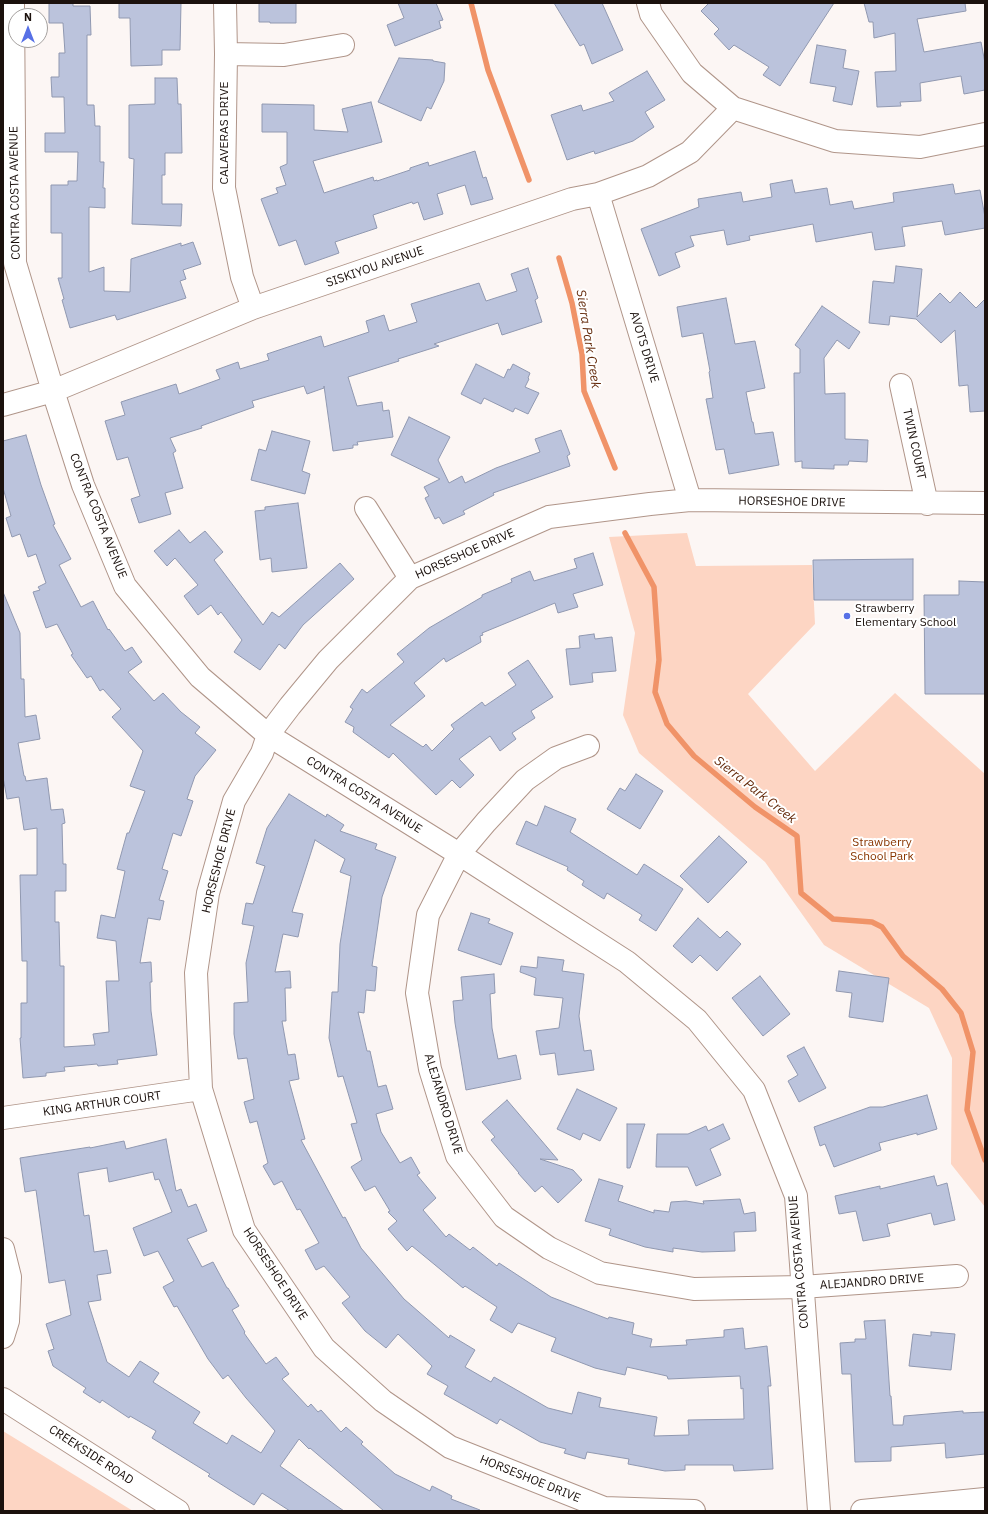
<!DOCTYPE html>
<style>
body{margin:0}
#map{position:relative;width:988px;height:1514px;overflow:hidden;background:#fcf6f4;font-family:"IBM Plex Sans",sans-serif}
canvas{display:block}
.frame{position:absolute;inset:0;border:4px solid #1b110d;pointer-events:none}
.north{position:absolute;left:8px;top:8px;width:40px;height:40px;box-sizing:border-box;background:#fff;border:1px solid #a4a09e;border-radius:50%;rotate:0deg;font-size:11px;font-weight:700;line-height:16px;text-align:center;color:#1b110d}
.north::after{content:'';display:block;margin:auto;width:14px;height:18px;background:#5770e6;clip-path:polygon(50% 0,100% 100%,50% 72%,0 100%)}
</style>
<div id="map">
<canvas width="988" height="1514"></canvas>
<div class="frame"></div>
<div class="north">N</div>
</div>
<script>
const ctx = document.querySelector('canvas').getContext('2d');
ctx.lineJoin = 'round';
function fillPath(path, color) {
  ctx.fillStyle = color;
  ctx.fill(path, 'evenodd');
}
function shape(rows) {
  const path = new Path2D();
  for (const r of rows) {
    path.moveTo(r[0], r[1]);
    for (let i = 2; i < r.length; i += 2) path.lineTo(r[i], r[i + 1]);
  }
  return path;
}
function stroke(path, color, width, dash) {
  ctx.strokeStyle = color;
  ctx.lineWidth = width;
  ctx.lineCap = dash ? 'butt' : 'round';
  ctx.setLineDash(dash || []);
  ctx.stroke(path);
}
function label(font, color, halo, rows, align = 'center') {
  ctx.font = font + ' "IBM Plex Sans",sans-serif';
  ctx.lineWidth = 4;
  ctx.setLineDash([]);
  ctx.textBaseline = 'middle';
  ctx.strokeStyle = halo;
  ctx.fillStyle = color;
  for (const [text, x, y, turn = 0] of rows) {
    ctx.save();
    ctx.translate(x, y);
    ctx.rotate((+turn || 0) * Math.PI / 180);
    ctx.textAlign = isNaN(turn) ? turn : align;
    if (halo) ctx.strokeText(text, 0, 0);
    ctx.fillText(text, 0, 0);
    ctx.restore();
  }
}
const green = shape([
 [687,533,696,566,812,565,815,624,748,694,815,771,895,693,985,774,985,1207,951,1164,952,1058,929,1008,824,945,765,862,639,753,623,715,635,633,609,537],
 [3,1431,133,1511,3,1511]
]);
const stream = shape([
 [471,3,488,70,529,180],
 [559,258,572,303,582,354,584,391,615,468],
 [625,533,654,587,659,660,655,692,667,724,694,756,755,807,797,836,801,893,833,919,872,922,882,927,903,956,942,989,961,1013,973,1052,967,1110,985,1160]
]);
const building = shape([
 [49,3,73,3,73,6,90,6,91,35,87,35,87,105,94,105,95,126,100,126,100,162,104,162,103,188,105,188,105,208,89,207,89,272,104,267,104,291,130,292,131,259,181,243,181,246,193,242,201,264,183,270,186,279,180,281,186,298,117,320,115,315,70,328,62,300,64,299,58,278,62,278,62,233,51,233,51,185,68,185,68,181,77,181,78,152,45,152,45,133,65,133,64,97,52,97,51,77,59,77,59,53,65,53,63,23,49,23,49,3],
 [119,3,181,3,180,50,162,50,162,65,131,66,130,18,119,18,119,3],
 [259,3,296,3,296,23,270,23,270,22,259,22,259,3],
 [398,3,436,3,443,20,439,21,441,28,395,46,387,25,404,18,398,3],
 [554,3,602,3,623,50,592,64,584,44,580,46,554,3],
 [709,3,834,3,780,86,763,75,769,67,734,45,729,50,714,34,719,29,701,11,709,3],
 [864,3,965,3,966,11,917,19,924,52,981,42,985,63,985,90,964,94,961,76,920,83,921,101,900,102,901,106,877,107,875,72,896,71,895,33,874,38,873,22,869,22,864,3],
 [817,45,846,50,843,68,859,71,852,105,833,101,836,87,810,83,817,45],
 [399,58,433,60,433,61,445,63,444,81,431,109,427,107,421,121,378,102,399,58],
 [647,71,665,100,645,112,654,127,633,141,595,154,594,151,567,160,551,115,581,105,583,111,614,101,609,93,647,71],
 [155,78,177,78,178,104,181,104,182,153,165,153,165,175,162,175,162,204,182,204,181,226,132,224,134,159,129,158,129,105,155,104,155,78],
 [371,102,382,142,313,161,324,193,373,177,374,181,377,180,377,181,410,170,410,168,428,162,429,166,475,151,483,178,486,177,493,199,471,205,465,185,437,194,443,214,424,220,418,202,413,204,412,202,373,215,377,228,335,242,339,253,305,265,296,240,279,246,261,199,278,193,276,188,286,185,280,167,287,164,287,132,262,132,262,104,314,105,314,130,348,132,342,109,371,102],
 [792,180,795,193,827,188,830,205,852,201,854,209,894,202,893,193,953,184,955,194,980,190,985,217,985,228,945,235,942,221,902,227,905,246,875,250,872,232,816,242,813,224,749,236,750,240,727,245,724,230,690,236,694,246,675,253,680,267,659,276,641,229,699,207,698,199,741,192,743,202,772,197,770,184,792,180],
 [896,266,922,269,917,317,940,293,950,303,960,292,976,308,985,299,985,411,970,412,968,385,959,386,955,330,941,343,916,319,890,316,889,325,869,323,873,281,894,283,896,266],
 [528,268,538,298,535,300,542,322,502,335,498,323,434,344,439,346,398,359,399,361,348,377,357,406,382,402,383,411,389,410,393,437,357,442,358,445,353,445,353,448,333,451,324,386,324,388,307,394,304,386,252,401,254,407,201,426,202,428,170,438,176,451,173,453,183,488,165,493,171,514,139,523,131,499,140,496,128,457,117,460,105,421,125,415,121,402,176,384,179,394,220,379,216,370,238,362,240,369,269,360,267,354,321,336,324,347,369,332,366,321,384,315,389,331,417,322,411,304,479,283,486,301,517,291,511,274,528,268],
 [726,298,735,344,755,341,765,388,746,392,752,422,753,422,755,434,773,432,779,465,729,474,724,449,716,450,706,399,713,398,709,372,710,371,703,333,682,337,677,307,726,298],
 [822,306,860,332,849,349,837,340,824,358,825,394,845,393,845,439,868,440,867,462,849,461,848,465,834,465,834,469,802,468,802,461,795,462,794,373,800,373,800,349,795,345,822,306],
 [476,364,504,378,508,369,510,370,513,364,530,373,528,378,529,379,525,387,539,393,528,414,515,408,513,412,484,398,481,404,461,394,476,364],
 [409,417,450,437,438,460,449,483,462,476,465,483,496,468,540,452,535,439,561,430,570,454,567,456,570,466,493,493,494,495,463,511,465,514,443,524,439,517,435,519,425,498,429,496,424,487,440,479,391,455,409,417],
 [272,431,310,441,302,471,310,474,305,494,251,480,259,449,266,451,272,431],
 [26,435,41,485,55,524,53,525,71,559,59,565,81,607,93,601,108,630,109,629,125,651,132,647,142,662,128,672,154,701,163,693,181,712,200,727,195,733,216,750,195,776,187,799,193,801,181,836,173,833,162,869,168,871,159,900,164,901,160,920,148,918,140,963,151,962,152,982,150,982,151,1011,157,1055,117,1060,118,1064,98,1066,97,1064,64,1067,65,1071,46,1073,46,1076,23,1078,20,1038,21,1038,21,1003,27,1003,27,961,22,961,20,875,37,875,37,828,24,830,19,797,7,799,3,777,3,592,20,633,21,679,24,679,25,717,36,715,40,739,18,743,24,776,25,776,26,781,47,778,51,810,63,809,65,823,62,824,63,864,66,864,66,891,55,891,55,922,59,922,60,966,64,966,64,1047,95,1045,93,1034,109,1032,106,981,119,981,116,941,97,938,101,915,115,918,125,871,117,869,127,833,129,833,145,791,130,786,143,751,112,717,121,709,103,689,100,691,91,676,87,678,71,655,73,654,57,624,46,628,33,592,40,590,38,587,46,583,36,554,28,557,20,534,12,537,6,518,11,516,3,488,3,441,26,435],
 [298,503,307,568,272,572,271,558,260,560,255,511,265,510,265,507,298,503],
 [179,530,190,543,205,531,223,552,214,560,263,625,272,612,279,617,340,563,354,579,303,625,285,649,279,644,260,670,234,652,242,640,221,612,218,615,211,605,198,615,184,596,198,585,175,558,167,566,154,551,179,530],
 [593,553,603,585,573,594,578,607,558,613,555,603,482,633,483,635,480,636,481,642,446,662,444,658,414,683,425,696,390,725,423,747,426,744,432,751,454,729,451,725,482,702,485,706,516,685,508,673,528,660,553,697,531,711,535,718,512,733,516,739,500,751,490,736,459,759,474,775,460,788,452,780,436,795,393,753,389,758,353,732,354,727,345,722,353,709,350,707,362,689,367,693,404,662,397,654,429,628,482,597,482,595,512,582,511,579,530,571,534,581,577,568,574,559,593,553],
 [913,559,913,600,814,600,813,560,913,559],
 [959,581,985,582,985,694,925,694,924,595,959,595,959,581],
 [594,634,595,639,612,637,616,671,592,673,593,682,570,685,566,649,580,648,579,636,594,634],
 [636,774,663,791,640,829,607,809,620,788,625,791,636,774],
 [289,794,326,817,327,814,344,825,340,831,377,844,375,849,396,857,382,897,372,966,377,967,375,991,366,990,364,1013,358,1012,367,1051,370,1051,378,1087,386,1085,393,1109,376,1114,381,1132,400,1163,411,1157,420,1173,417,1175,436,1198,423,1210,446,1237,449,1234,470,1250,473,1247,497,1266,499,1263,551,1297,608,1319,609,1317,634,1323,632,1334,652,1339,650,1347,687,1345,686,1340,724,1337,724,1330,743,1328,745,1349,767,1346,771,1386,768,1386,773,1469,734,1471,733,1465,685,1465,685,1470,665,1471,628,1464,629,1459,587,1452,585,1459,564,1453,566,1449,540,1442,500,1419,497,1424,444,1394,448,1386,427,1374,432,1366,398,1334,386,1348,365,1331,342,1303,350,1297,324,1266,316,1270,305,1250,319,1243,300,1209,297,1210,282,1181,274,1185,263,1166,268,1163,257,1121,250,1123,244,1102,254,1099,247,1058,238,1059,234,1034,234,1003,248,1002,246,963,254,926,242,924,246,903,253,904,265,866,256,863,267,828,289,794],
 [315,840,345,859,340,872,351,876,340,944,338,992,332,992,329,1038,338,1077,343,1076,357,1123,351,1124,362,1160,351,1167,365,1191,375,1186,390,1211,388,1212,397,1221,388,1229,407,1251,412,1246,463,1288,465,1286,497,1307,490,1320,512,1333,518,1323,556,1338,551,1351,595,1368,625,1375,627,1367,667,1376,668,1379,740,1376,741,1389,743,1388,744,1419,688,1420,689,1435,654,1436,657,1417,599,1407,601,1398,578,1392,572,1414,548,1408,494,1377,491,1382,465,1367,475,1350,450,1335,449,1338,404,1299,361,1248,345,1217,343,1218,301,1140,305,1139,289,1081,299,1079,295,1054,288,1055,282,1021,286,1021,285,988,291,988,290,971,275,972,283,934,298,937,303,914,292,912,315,840],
 [545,806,576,819,570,832,637,875,644,864,683,889,656,931,639,920,642,915,607,893,604,899,582,885,584,881,567,870,568,867,516,844,526,821,537,826,545,806],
 [719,836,747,862,708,903,680,876,719,836],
 [471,913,490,919,488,923,513,933,501,965,458,950,471,913],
 [698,918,720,938,727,931,741,944,717,971,700,955,692,963,673,946,698,918],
 [538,957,564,960,562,971,584,974,579,1016,584,1051,591,1050,594,1070,558,1075,555,1053,540,1055,536,1031,559,1028,563,998,534,995,536,978,520,972,521,966,537,968,538,957],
 [839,971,889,978,883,1022,849,1017,852,993,836,991,839,971],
 [494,974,495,993,490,994,492,1028,498,1059,516,1055,521,1079,466,1090,455,1023,453,1001,463,1000,461,977,494,974],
 [760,976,790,1014,763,1036,732,998,760,976],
 [804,1047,826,1088,799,1102,788,1081,798,1075,787,1056,804,1047],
 [577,1089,617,1108,600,1141,583,1133,580,1140,557,1129,577,1089],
 [927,1095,937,1129,917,1135,917,1133,879,1143,881,1150,834,1167,825,1144,820,1146,814,1127,870,1107,883,1107,927,1095],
 [507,1100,558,1160,540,1159,573,1170,582,1180,558,1203,542,1186,535,1192,518,1173,519,1173,491,1140,495,1137,482,1122,507,1100],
 [627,1124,645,1124,630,1168,627,1168,627,1124],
 [723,1124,730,1139,710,1149,721,1175,696,1186,688,1167,656,1167,657,1134,688,1134,706,1126,708,1131,723,1124],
 [166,1139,176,1191,181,1189,188,1207,196,1204,207,1231,187,1239,202,1267,213,1262,227,1288,228,1288,239,1306,232,1310,245,1332,244,1333,266,1364,276,1357,289,1374,282,1379,308,1407,311,1404,318,1412,321,1410,341,1432,346,1427,363,1442,361,1444,395,1474,430,1491,432,1486,452,1496,451,1499,480,1510,479,1511,384,1511,310,1448,309,1449,299,1439,280,1466,344,1511,290,1511,262,1493,254,1505,208,1476,210,1474,152,1438,156,1431,130,1416,129,1418,102,1400,100,1403,83,1392,86,1388,53,1366,48,1351,54,1349,46,1324,71,1315,65,1280,49,1283,36,1190,25,1192,20,1158,90,1147,90,1148,124,1141,126,1149,166,1139],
 [107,1168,109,1182,153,1172,155,1180,159,1179,172,1212,133,1228,144,1256,158,1251,174,1281,163,1287,174,1307,177,1306,208,1359,223,1379,228,1375,246,1398,275,1431,261,1453,232,1435,227,1444,193,1423,200,1412,153,1382,159,1373,140,1361,129,1377,107,1362,88,1302,101,1300,97,1275,111,1273,107,1250,94,1252,89,1215,84,1216,78,1173,107,1168],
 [934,1176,937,1186,947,1183,955,1220,934,1225,931,1213,887,1224,890,1236,863,1241,856,1211,839,1214,835,1196,880,1186,880,1189,934,1176],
 [599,1179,623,1186,618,1201,654,1213,654,1210,669,1212,671,1202,686,1201,704,1204,703,1201,740,1199,744,1214,755,1212,756,1231,734,1232,735,1251,702,1252,673,1248,673,1252,645,1247,609,1235,611,1229,585,1221,599,1179],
 [885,1320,890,1396,891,1396,893,1425,903,1425,904,1416,963,1411,963,1413,985,1412,985,1454,946,1458,945,1443,891,1447,891,1461,855,1462,851,1374,842,1374,840,1343,855,1342,855,1339,866,1339,864,1321,885,1320],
 [931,1332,955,1334,951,1370,909,1366,913,1334,931,1336,931,1332]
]);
const minor = shape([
 [13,3,15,263,53,391,83,485,125,586,200,677,268,735,459,854,627,962,697,1020,754,1090,796,1196,819,1511],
 [225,3,226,54,224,188,242,277,253,308],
 [648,3,651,14,692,73,733,108,835,141,920,147,985,134],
 [226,54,284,55,343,45],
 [598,194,690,500],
 [901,385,927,504],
 [3,405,53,391,253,308,572,199,598,194,648,176,690,152,733,108],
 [366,508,410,578],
 [588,746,556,758,525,780,486,822,459,854,428,915,417,993,430,1069,457,1156,504,1217,549,1248,600,1273,694,1289,802,1287,957,1276],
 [3,1118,201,1089],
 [3,1249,10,1277,8,1321,3,1337],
 [3,1399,178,1511],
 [694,1511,604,1508,450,1447,383,1401,324,1348,244,1230,201,1089,196,973,208,893,234,801,262,753,268,735,290,706,328,660,410,578,549,517,650,504,690,500,985,503],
 [862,1511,985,1499]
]);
const markers = [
 [847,616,4,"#5770e6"]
];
const streetNames = [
 ["CALAVERAS DRIVE",225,133,-90],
 ["CONTRA COSTA AVENUE",15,193,-91],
 ["SISKIYOU AVENUE",375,267,-19],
 ["AVOTS DRIVE",644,347,73],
 ["TWIN COURT",914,444,78],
 ["HORSESHOE DRIVE",792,502,1],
 ["CONTRA COSTA AVENUE",98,516,68],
 ["HORSESHOE DRIVE",465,554,-24],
 ["CONTRA COSTA AVENUE",364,795,32],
 ["HORSESHOE DRIVE",219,861,-76],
 ["KING ARTHUR COURT",102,1104,-8],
 ["ALEJANDRO DRIVE",443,1104,73],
 ["CONTRA COSTA AVENUE",799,1262,-95],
 ["HORSESHOE DRIVE",275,1274,57],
 ["ALEJANDRO DRIVE",872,1282,-4],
 ["CREEKSIDE ROAD",91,1455,33],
 ["HORSESHOE DRIVE",530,1479,22]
];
const poiNames = [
 ["Strawberry",855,609],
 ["Elementary School",855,623]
];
const parkNames = [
 ["Strawberry",882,843],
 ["School Park",882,857]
];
const waterNames = [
 ["Sierra Park Creek",588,339,81],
 ["Sierra Park Creek",755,790,38]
];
fillPath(green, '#fdd5c3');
stroke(stream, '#f09368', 5.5);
fillPath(building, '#bbc3dc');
stroke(building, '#9098b0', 1);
stroke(minor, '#b09589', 24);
stroke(minor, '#fff', 22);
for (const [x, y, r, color] of markers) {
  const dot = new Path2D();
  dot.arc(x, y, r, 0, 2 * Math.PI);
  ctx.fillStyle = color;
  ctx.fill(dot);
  stroke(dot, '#fff', 1.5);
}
label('12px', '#1b110d', '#fff', streetNames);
label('12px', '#1b110d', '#fff', poiNames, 'left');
label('12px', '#883501', '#fff', parkNames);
label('italic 13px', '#642a0b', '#fff', waterNames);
</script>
